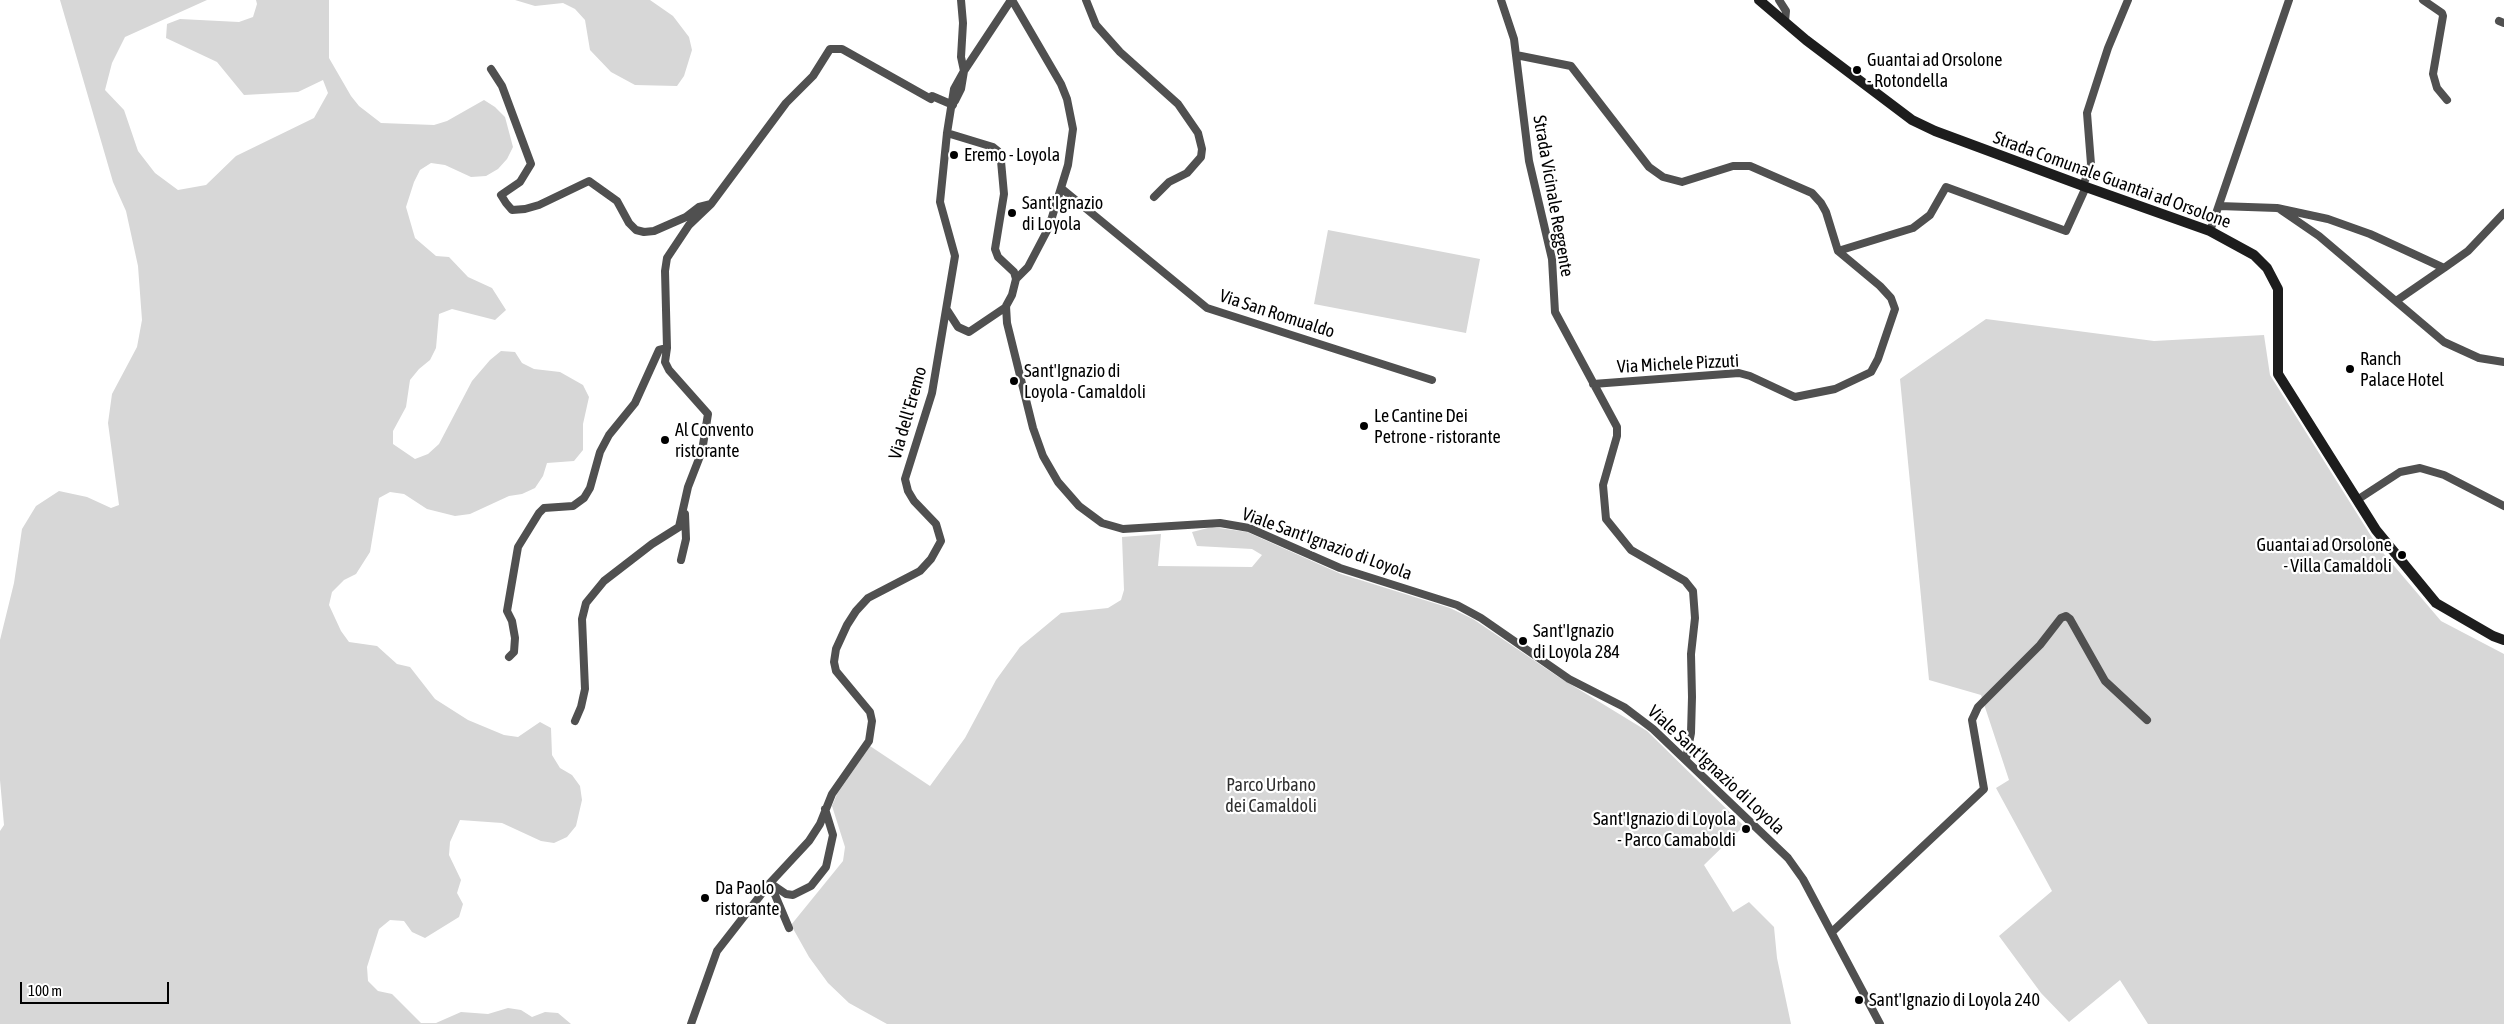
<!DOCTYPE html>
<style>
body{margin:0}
#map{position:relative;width:2504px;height:1024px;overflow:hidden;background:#fff;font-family:"Asap Condensed",sans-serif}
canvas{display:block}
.scale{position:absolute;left:20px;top:982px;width:149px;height:22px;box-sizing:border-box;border:2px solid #000;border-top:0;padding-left:6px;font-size:15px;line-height:18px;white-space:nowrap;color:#000;-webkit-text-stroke:4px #fff;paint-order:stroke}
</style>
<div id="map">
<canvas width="2504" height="1024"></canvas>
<div class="scale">100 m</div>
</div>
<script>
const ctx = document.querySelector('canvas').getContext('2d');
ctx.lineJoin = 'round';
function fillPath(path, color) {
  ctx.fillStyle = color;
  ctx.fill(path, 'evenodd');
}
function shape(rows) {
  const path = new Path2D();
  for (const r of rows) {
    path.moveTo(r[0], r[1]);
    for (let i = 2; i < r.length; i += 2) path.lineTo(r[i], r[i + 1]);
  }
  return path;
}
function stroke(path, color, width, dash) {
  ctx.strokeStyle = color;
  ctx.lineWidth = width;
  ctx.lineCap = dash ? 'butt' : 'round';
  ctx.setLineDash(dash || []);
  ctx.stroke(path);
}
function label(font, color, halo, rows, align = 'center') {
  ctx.font = font + ' "Asap Condensed",sans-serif';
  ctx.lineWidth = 4.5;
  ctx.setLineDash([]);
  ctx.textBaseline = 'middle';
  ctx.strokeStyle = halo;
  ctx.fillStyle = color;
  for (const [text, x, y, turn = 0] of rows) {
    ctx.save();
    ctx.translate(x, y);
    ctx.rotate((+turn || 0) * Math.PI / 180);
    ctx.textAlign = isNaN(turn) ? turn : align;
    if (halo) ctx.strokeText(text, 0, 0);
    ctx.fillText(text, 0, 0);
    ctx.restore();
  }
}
const green = shape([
 [60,0,207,0,125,37,112,63,105,90,124,110,138,151,155,173,178,190,206,185,236,156,314,118,328,93,323,80,298,92,244,95,217,62,166,38,167,24,180,19,239,22,253,17,257,4,256,0,329,0,329,58,351,96,359,106,381,123,434,125,447,121,484,100,495,107,505,117,513,147,507,159,498,169,486,176,471,177,445,165,431,163,420,170,414,182,406,207,415,238,436,256,449,257,468,277,492,288,506,310,495,320,452,309,439,314,436,348,430,360,419,369,410,380,406,407,393,431,393,444,415,459,428,454,439,444,472,381,490,360,501,351,515,352,522,363,534,369,560,372,583,385,589,397,583,424,583,450,574,461,547,463,543,476,535,488,522,494,509,496,470,514,455,516,427,509,404,494,390,492,379,498,370,552,356,574,344,580,332,592,329,605,341,631,349,642,377,646,397,664,410,667,435,699,468,720,504,735,518,737,540,722,551,728,552,755,560,768,572,775,580,786,582,800,576,826,567,837,554,843,541,841,502,823,460,820,450,842,449,855,461,880,457,893,463,904,459,917,425,938,412,932,404,921,390,920,379,929,367,967,368,981,378,991,392,994,421,1023,436,1023,461,1012,488,1014,508,1008,521,1010,532,1017,545,1012,558,1013,571,1024,0,1024,0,831,4,825,0,780,0,640,14,583,22,529,36,506,59,491,87,497,111,508,119,505,108,423,112,394,137,347,142,320,138,266,126,211,113,182],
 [515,0,650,0,673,16,689,37,692,50,684,76,677,86,635,85,611,72,590,50,585,20,575,9,563,3,535,6],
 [1328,230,1480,259,1466,333,1314,304],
 [1986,319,2154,341,2264,335,2270,375,2378,547,2441,621,2504,654,2504,1024,2148,1024,2120,980,2069,1022,2041,993,1999,936,2052,891,1996,788,2009,780,1981,695,1929,680,1900,379],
 [1212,527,1247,532,1341,574,1450,608,1473,619,1557,676,1647,731,1744,826,1704,865,1733,912,1749,902,1774,927,1777,958,1791,1024,887,1024,849,1003,828,983,809,957,791,925,843,861,845,847,832,806,837,794,870,746,930,786,965,738,996,680,1020,647,1061,613,1108,608,1121,600,1124,590,1122,537,1161,534,1158,566,1252,567,1262,555,1252,549,1197,546,1192,532]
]);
const street = shape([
 [1012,0,1061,84,1067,99,1073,129,1068,165,1049,227,1028,267,1016,279],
 [1086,0,1096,25,1120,52,1178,104,1198,133,1202,149,1201,157,1187,173,1169,182,1154,197],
 [1501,0,1514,39,1529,161,1552,259,1555,312,1617,427,1617,436,1603,485,1606,519,1631,550,1685,581,1693,591,1695,618,1691,654,1692,697,1691,733,1686,759],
 [1779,0,1786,11,1785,21],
 [2423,0,2442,13,2443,16,2433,74,2437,88,2447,100],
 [2499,21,2504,23],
 [1516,55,1571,66,1649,167,1663,177,1682,182,1733,166,1750,166,1812,193,1821,203,1826,212,1838,251,1880,286,1891,298,1895,309,1878,359,1871,372,1835,389,1795,397,1750,376,1739,373,1593,384],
 [491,69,502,86,531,164,520,182,501,195,506,203,512,210,525,209,539,205,589,181,617,201,629,223,636,230,644,232,654,231,686,217,699,207,711,204,786,103,813,76,830,49,842,49,931,99,932,96,953,105],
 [955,101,961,89,964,71,961,57,963,23,961,0],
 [947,133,993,147,998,151,1001,161,1004,194,995,249,998,257,1014,272,1016,279,1012,295,1006,306,1007,323,1033,428,1043,456,1058,482,1079,506,1102,523,1123,529,1220,523,1249,528,1340,568,1457,605,1481,618,1569,679,1624,707,1653,729,1788,858,1803,879,1880,1024],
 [2083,186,2091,164,2087,113,2108,48,2128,0],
 [1061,188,1207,308,1432,380],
 [2219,206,2277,208,2328,219,2370,234,2444,268,2468,251,2504,213],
 [2281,210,2319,236,2444,342,2479,358,2504,362],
 [2210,231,2289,0],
 [1838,251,1913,228,1930,215,1946,187,2066,231,2086,187],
 [2396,301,2444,268],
 [947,310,958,327,969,332,1006,307],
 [2357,500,2400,472,2420,468,2444,475,2504,506],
 [681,560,686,539,685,514],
 [509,657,514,652,515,638,512,621,507,611,518,547,539,513,544,508,573,506,584,498,590,488,600,452,609,435,635,403,659,350,667,348,665,271,667,258,689,225,711,204],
 [575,721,581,707,585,689,582,619,586,603,604,581,652,544,679,527,688,487,702,451,708,414,669,370,665,362,667,348],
 [770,883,786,894,793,895,811,886,826,867,833,835,825,809],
 [770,883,789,928],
 [1832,932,1984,789,1972,720,1978,707,2040,645,2061,618,2066,616,2070,619,2105,681,2147,720],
 [691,1024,717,951,770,883,809,841,820,824,832,794,869,741,872,721,870,712,836,671,834,662,836,649,847,625,856,611,868,598,920,571,931,559,941,541,936,524,914,501,908,491,905,479,932,393,955,256,940,202,947,133,954,89,964,71,1011,0]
]);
const secondary = shape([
 [1759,0,1806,40,1912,120,1935,131,2086,187,2210,231,2254,255,2267,268,2278,289,2278,374,2376,530,2436,603,2493,636,2504,640]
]);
const markers = [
 [1857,70,5,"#000"],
 [954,155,5,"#000"],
 [1012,213,5,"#000"],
 [2350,369,5,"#000"],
 [1014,381,5,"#000"],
 [1364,426,5,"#000"],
 [665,440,5,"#000"],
 [2402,555,5,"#000"],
 [1523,641,5,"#000"],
 [1746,829,5,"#000"],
 [705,898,5,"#000"],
 [1859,1000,5,"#000"]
];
const poiNames = [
 ["Guantai ad Orsolone",1867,60],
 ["- Rotondella",1867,81],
 ["Eremo - Loyola",964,155],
 ["Sant'Ignazio",1022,203],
 ["di Loyola",1022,224],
 ["Ranch",2360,359],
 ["Palace Hotel",2360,380],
 ["Sant'Ignazio di",1024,371],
 ["Loyola - Camaldoli",1024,392],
 ["Le Cantine Dei",1374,416],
 ["Petrone - ristorante",1374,437],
 ["Al Convento",675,430],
 ["ristorante",675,451],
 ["Guantai ad Orsolone",2392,545,"right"],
 ["- Villa Camaldoli",2392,566,"right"],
 ["Sant'Ignazio",1533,631],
 ["di Loyola 284",1533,652],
 ["Sant'Ignazio di Loyola",1736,819,"right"],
 ["- Parco Camaboldi",1736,840,"right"],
 ["Da Paolo",715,888],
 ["ristorante",715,909],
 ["Sant'Ignazio di Loyola 240",1869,1000]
];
const streetNames = [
 ["Strada Comunale Guantai ad Orsolone",2112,180,20],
 ["Strada Vicinale Reggente",1553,196,80],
 ["Via San Romualdo",1277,314,18],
 ["Via Michele Pizzuti",1678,364,-3],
 ["Via dell'Eremo",908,413,-74],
 ["Viale Sant'Ignazio di Loyola",1327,544,20],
 ["Viale Sant'Ignazio di Loyola",1716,770,43]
];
const parkNames = [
 ["Parco Urbano",1271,785],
 ["dei Camaldoli",1271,806]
];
fillPath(green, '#d7d7d7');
stroke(street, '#505050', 8);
stroke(secondary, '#1d1d1d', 10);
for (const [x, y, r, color] of markers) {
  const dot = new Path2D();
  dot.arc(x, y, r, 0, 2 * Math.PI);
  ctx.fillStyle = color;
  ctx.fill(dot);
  stroke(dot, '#fff', 2);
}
label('18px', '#000', '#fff', poiNames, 'left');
label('18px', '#000', '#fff', streetNames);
label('18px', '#2e2e2e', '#fff', parkNames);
</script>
